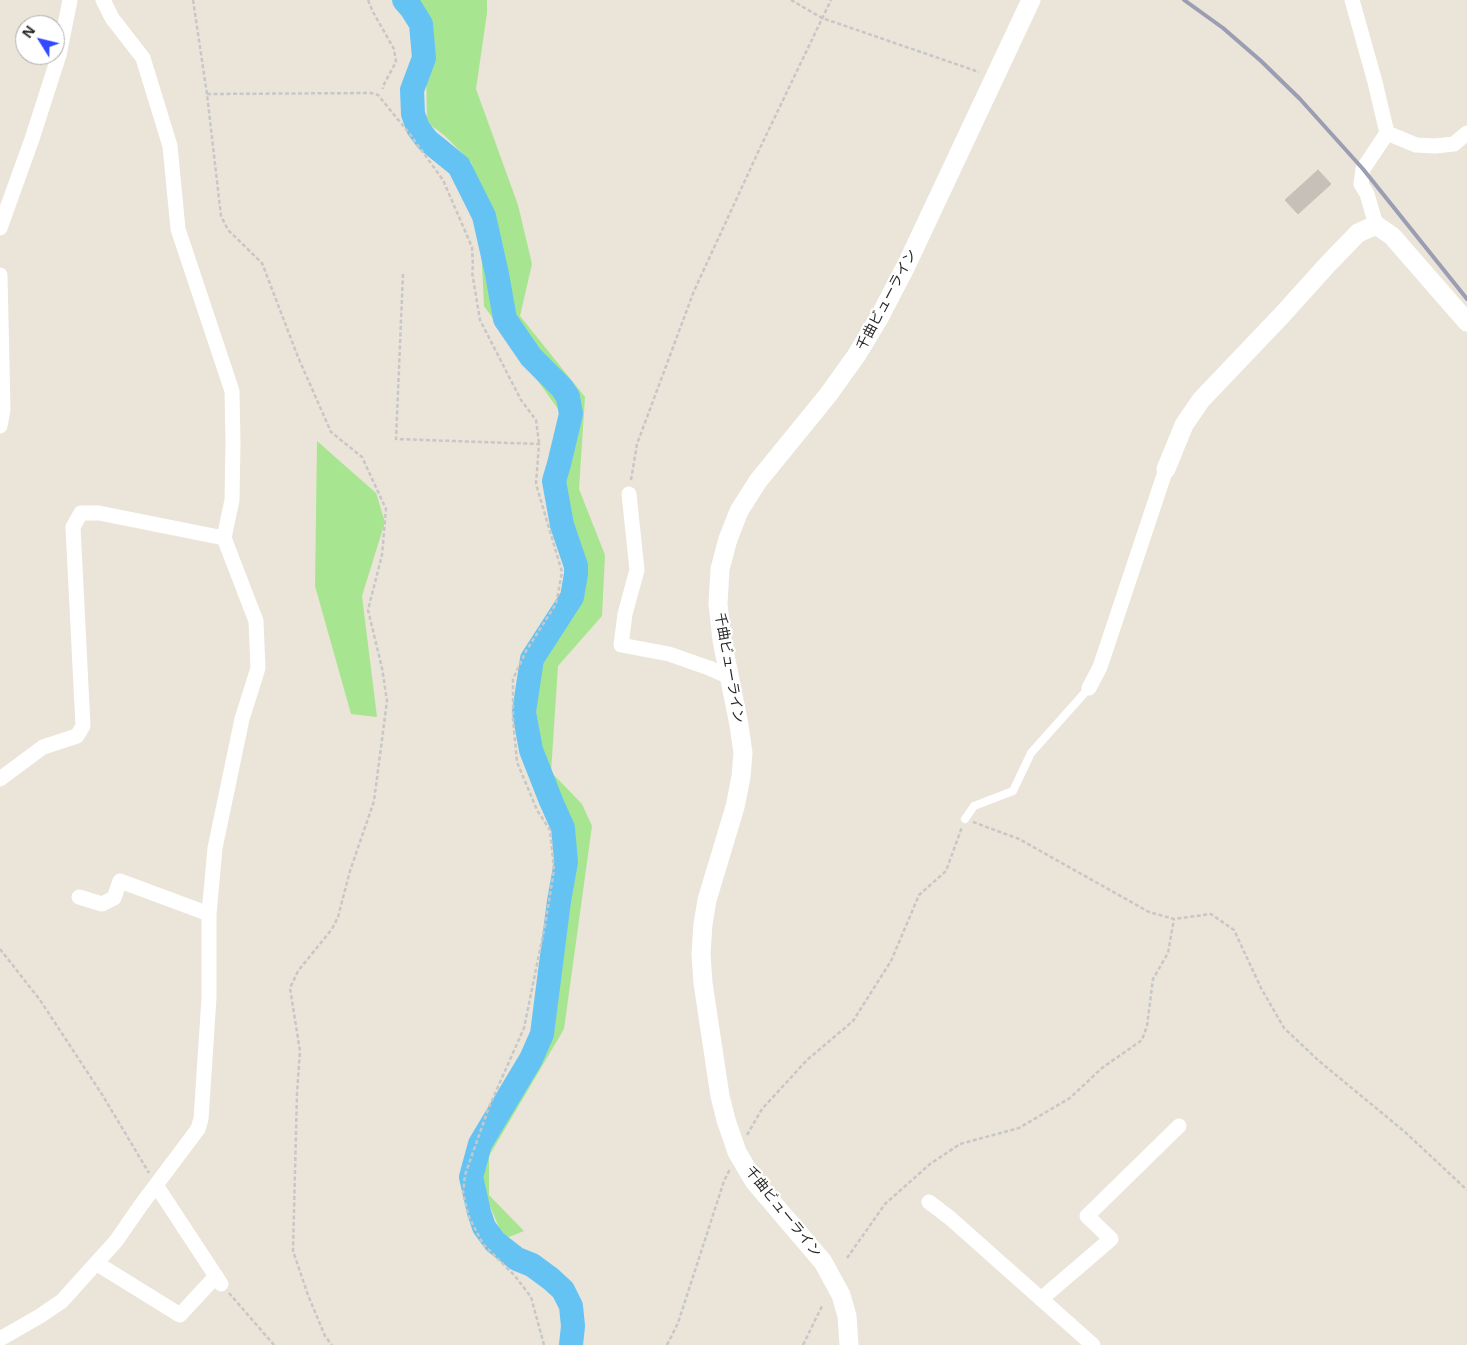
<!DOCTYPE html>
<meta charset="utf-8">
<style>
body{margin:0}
#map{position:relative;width:1467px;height:1345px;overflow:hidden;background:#ebe4d8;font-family:"Noto Sans",sans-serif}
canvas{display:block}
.north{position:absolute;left:15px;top:15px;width:50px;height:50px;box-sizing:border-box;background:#fff;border:1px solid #a9a9a9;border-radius:50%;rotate:306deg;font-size:14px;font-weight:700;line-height:20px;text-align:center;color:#282828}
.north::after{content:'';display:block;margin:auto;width:18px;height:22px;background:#3149ff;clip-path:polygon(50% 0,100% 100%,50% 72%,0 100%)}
</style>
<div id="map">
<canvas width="1467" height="1345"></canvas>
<div class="north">N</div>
</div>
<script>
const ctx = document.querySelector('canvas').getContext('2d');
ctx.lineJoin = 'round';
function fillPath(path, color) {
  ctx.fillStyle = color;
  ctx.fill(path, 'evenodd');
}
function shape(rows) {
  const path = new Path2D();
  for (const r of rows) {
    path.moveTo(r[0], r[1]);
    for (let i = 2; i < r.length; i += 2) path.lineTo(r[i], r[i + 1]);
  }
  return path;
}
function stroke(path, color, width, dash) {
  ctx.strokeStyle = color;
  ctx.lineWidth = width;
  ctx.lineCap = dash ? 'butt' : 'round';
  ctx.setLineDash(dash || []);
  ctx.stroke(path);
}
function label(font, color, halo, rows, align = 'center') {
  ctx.font = font + ' "Noto Sans","Noto Sans JP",sans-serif';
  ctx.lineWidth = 4.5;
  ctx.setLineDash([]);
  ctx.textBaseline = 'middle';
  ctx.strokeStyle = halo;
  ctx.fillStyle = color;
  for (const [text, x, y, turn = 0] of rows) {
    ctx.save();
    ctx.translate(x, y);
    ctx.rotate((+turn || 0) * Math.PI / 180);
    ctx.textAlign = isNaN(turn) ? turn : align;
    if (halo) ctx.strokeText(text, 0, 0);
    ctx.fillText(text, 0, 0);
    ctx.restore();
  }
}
const green = shape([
 [419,0,487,0,487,13,476,89,518,205,532,264,520,316,585,397,579,489,605,555,602,616,558,666,551,772,582,804,592,826,564,1029,489,1156,489,1195,524,1231,504,1239,478,1178,493,1129,549,1026,575,867,551,801,536,711,540,652,562,620,583,571,562,508,559,484,567,453,558,409,484,306,478,184,471,162,445,136,427,122,426,65],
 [317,441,376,493,385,522,362,596,377,717,351,714,315,586]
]);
const river = shape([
 [404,0,411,8,421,24,424,58,412,90,413,114,418,128,427,140,459,166,484,216,497,274,505,319,531,357,562,388,568,397,571,414,559,464,554,481,562,525,576,566,576,574,572,597,532,659,524,712,531,750,551,801,563,828,566,862,559,901,542,1034,531,1059,480,1144,471,1177,479,1212,484,1227,495,1242,517,1259,532,1265,551,1279,563,1290,571,1306,573,1326,571,1345]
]);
const building = shape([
 [1318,170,1331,184,1298,214,1285,200,1318,170]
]);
const path = shape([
 [193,0,207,94,221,216,228,230,262,263,298,357,331,432,362,457,386,509,382,555,368,610,382,668,387,701,374,801,350,871,338,917,332,929,298,971,290,988,300,1051,297,1093,293,1251,308,1295,325,1336,332,1345],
 [368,0,373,12,394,49,396,62,383,86,383,89],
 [791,0,822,18,979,72],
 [207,94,371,93,378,95,409,133,443,180,472,247,473,266,472,272,480,320,521,400,536,420,539,443],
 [403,274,396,439,539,444,536,484,562,572,556,604,526,651,513,679,513,719,517,762,537,810,550,830,554,870,545,926],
 [631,480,637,444,694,291,760,148,831,0],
 [973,822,1019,839,1149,912,1174,919,1211,914,1234,930,1261,988,1284,1028,1319,1061,1405,1132,1467,1190],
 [0,949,40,1000,103,1096,149,1173],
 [747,1135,762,1109,807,1060,853,1021,891,961,919,895,946,871,962,827],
 [847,1258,885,1204,930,1164,960,1144,1019,1128,1070,1098,1102,1068,1142,1040,1147,1026,1153,979,1168,953,1174,919],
 [229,1293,274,1345],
 [544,1345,531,1297,515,1276,483,1244,469,1217,463,1193,465,1175,489,1107,524,1028,545,925],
 [667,1345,678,1323,724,1181,730,1169],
 [803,1345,822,1306]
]);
const service = shape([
 [965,819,974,806,1013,791,1031,753,1089,688]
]);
const minor = shape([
 [1352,0,1375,82,1387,133,1363,169,1361,184,1367,194,1376,225],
 [1387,133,1416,145,1435,146,1454,144,1467,133],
 [0,228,32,139,59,55,70,0],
 [0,275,3,410,0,426],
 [629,494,637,570,625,614,621,645,669,654,709,668,730,677],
 [1089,688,1100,667,1166,469],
 [0,779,43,747,77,736,83,726,73,527,81,513,99,513,224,538],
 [79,897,102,904,114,898,120,881,209,914],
 [156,1185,221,1284],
 [929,1202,950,1218,1093,1345],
 [96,1263,180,1315,216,1276],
 [1041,1299,1111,1239,1087,1216,1179,1126],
 [0,1339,40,1316,62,1301,116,1241,141,1205,198,1129,201,1119,209,998,209,914,215,848,242,719,258,668,256,621,224,538,232,500,233,443,232,391,178,229,170,146,143,58,112,18,103,0]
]);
const tertiary = shape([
 [1166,469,1184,425,1201,400,1282,315,1328,264,1358,233,1376,225,1392,236,1467,322],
 [849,1345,847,1316,841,1295,823,1262,754,1181,737,1152,726,1120,720,1096,703,983,701,954,703,924,707,900,735,807,741,777,743,753,739,725,722,640,718,604,720,569,728,539,739,511,758,481,828,395,856,356,879,318,906,266,1031,0]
]);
const rail = shape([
 [1184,0,1223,28,1261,61,1300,99,1363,169,1467,299]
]);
const streetNames = [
 ["千曲ビューライン",887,300,-62],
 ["千曲ビューライン",729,668,80],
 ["千曲ビューライン",783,1212,51]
];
fillPath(green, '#a8e591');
stroke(river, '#65c3f4', 24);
fillPath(building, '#c6c1b8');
stroke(building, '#c6c1b2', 1);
stroke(path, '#c7c7c7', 2.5, [4, 2.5]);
stroke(service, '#fff', 8);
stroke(minor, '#fff', 15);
stroke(tertiary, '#fff', 19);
stroke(rail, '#9b9db3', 4);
label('14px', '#282828', '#fff', streetNames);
</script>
